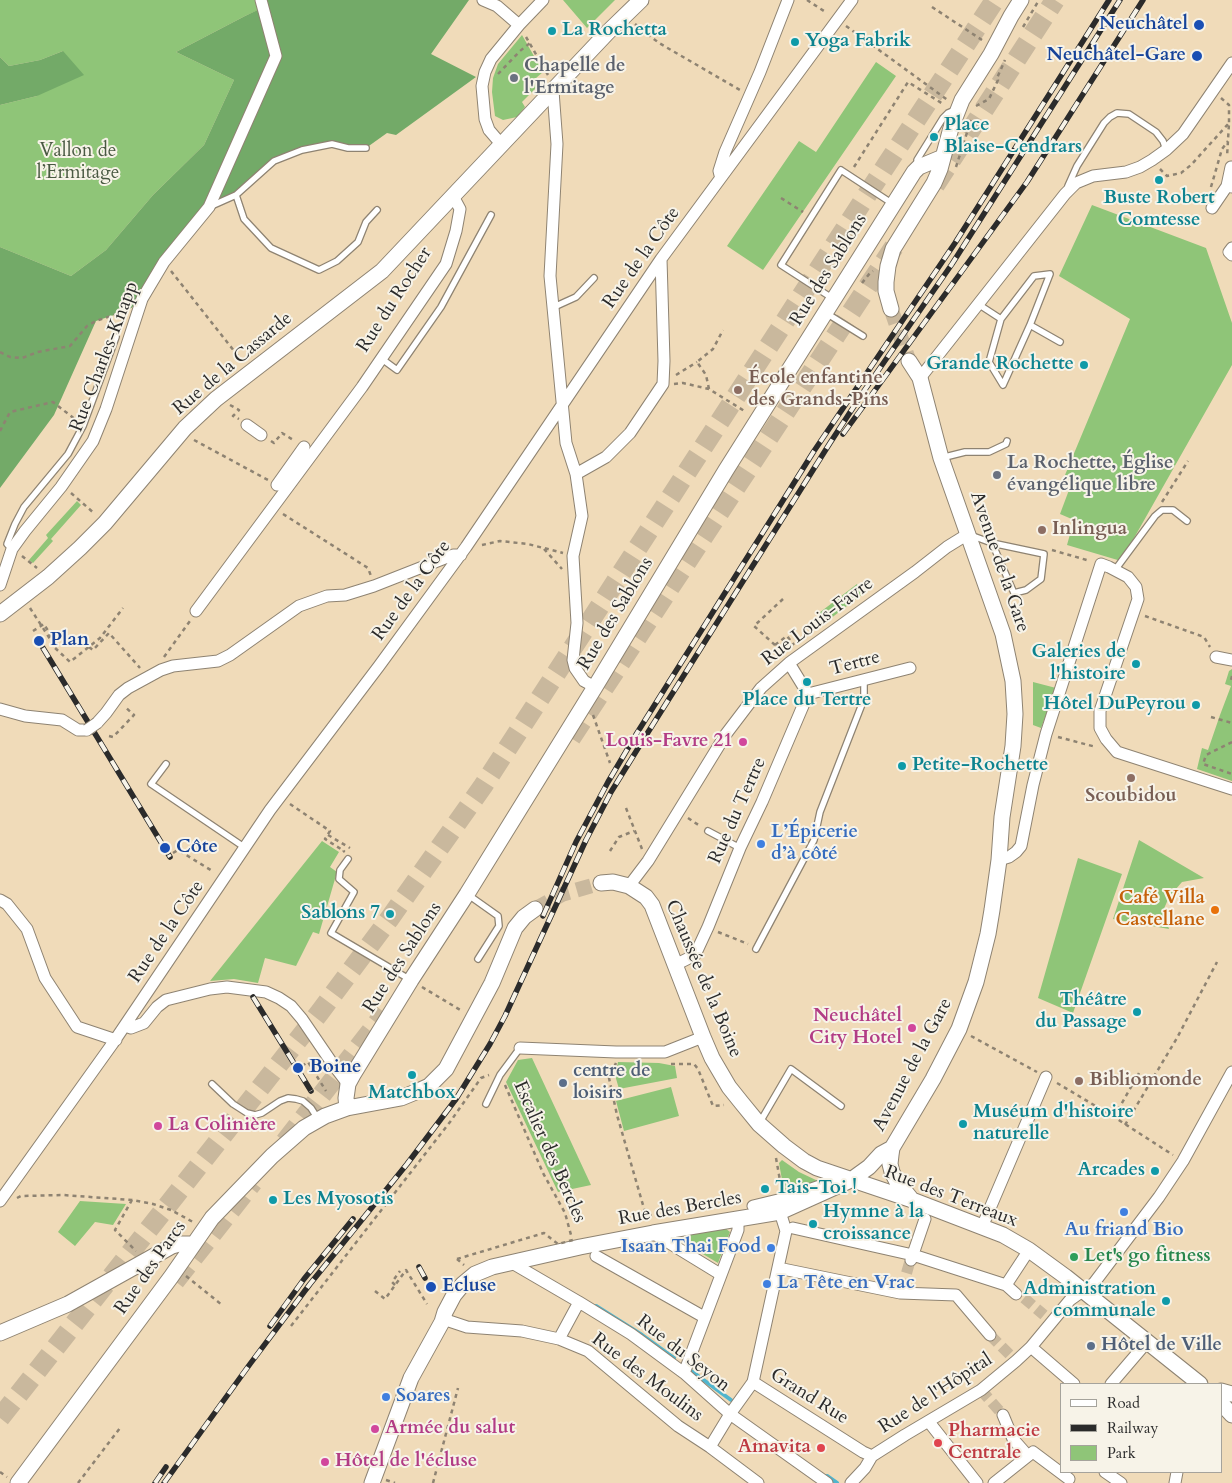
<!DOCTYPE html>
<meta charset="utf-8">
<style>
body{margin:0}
#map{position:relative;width:1232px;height:1483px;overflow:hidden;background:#f0dbb9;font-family:Cardo,serif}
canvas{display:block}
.legend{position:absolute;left:1060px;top:1383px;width:162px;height:90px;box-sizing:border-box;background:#f7f3e8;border:1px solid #a5a39c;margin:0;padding:6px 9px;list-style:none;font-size:15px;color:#2b2b2b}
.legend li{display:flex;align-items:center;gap:10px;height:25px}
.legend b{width:25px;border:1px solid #a5a39c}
</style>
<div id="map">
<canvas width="1232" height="1483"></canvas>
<ul class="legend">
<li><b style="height:6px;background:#fff"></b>Road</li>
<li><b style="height:6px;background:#2b2b2b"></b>Railway</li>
<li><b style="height:14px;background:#8fc578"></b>Park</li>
</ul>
</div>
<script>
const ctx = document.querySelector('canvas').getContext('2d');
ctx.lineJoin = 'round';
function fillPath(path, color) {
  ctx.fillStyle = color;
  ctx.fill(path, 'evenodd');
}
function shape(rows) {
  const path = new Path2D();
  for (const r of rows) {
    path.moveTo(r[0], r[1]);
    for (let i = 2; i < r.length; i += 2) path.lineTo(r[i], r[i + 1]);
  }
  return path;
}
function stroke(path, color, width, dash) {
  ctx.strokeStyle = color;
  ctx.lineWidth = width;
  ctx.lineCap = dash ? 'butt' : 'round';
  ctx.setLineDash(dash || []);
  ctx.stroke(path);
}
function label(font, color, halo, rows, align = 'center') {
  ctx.font = font + ' Cardo,serif';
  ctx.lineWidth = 4;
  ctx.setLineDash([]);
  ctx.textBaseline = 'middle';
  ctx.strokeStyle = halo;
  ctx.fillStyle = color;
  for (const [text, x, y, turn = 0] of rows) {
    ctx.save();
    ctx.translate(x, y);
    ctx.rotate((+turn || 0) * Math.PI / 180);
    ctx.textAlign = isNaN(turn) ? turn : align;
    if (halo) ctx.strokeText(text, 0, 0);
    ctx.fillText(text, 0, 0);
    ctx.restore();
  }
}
const green = shape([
 [0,0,265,0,267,6,245,16,176,52,234,80,204,145,153,195,106,250,71,276,0,247,0,105,37,96,63,51,40,60,9,66,0,57],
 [563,0,615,0,587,28],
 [522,35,543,72,536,78,540,84,522,102,525,107,517,117,503,120,495,116,492,92,493,78,498,64],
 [876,62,896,76,763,270,727,246,799,141,816,152],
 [1092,205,1206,248,1232,323,1232,365,1121,561,1067,545,1074,520,1060,514,1072,482,1065,475,1130,319,1059,276],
 [77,501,81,505,51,539,53,541,33,563,29,560,48,538,46,535],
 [857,584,864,593,826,622,819,613],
 [1232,669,1232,781,1197,769,1202,748,1208,750,1220,715,1231,686,1225,684,1229,671],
 [1033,682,1056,688,1041,728,1033,725],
 [1139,840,1204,878,1182,882,1169,897,1163,911,1169,929,1113,919],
 [322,841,339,852,330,867,337,872,319,934,313,932,296,966,265,958,258,983,234,979,210,981],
 [1078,858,1122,874,1073,1013,1038,998],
 [532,1058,591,1185,558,1192,506,1082,518,1060],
 [618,1062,659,1063,675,1066,677,1078,619,1089,615,1075],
 [671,1087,679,1116,624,1131,616,1101],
 [782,1160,799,1172,818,1181,818,1184,786,1193,784,1191,779,1163],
 [80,1201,126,1204,113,1225,95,1222,75,1246,58,1232],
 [725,1228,730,1232,718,1263,681,1241,684,1236]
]);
const forest = shape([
 [265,0,469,0,431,54,476,77,396,135,387,133,366,148,332,144,274,161,236,195,209,207,142,299,129,310,96,321,54,415,0,488,0,247,71,276,106,250,153,195,204,145,234,80,176,52,245,16,266,6],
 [63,51,84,75,37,96,0,105,0,57,9,66,40,60]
]);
const stream = shape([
 [596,1306,642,1335,674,1358],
 [690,1370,731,1400],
 [827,1476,837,1483]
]);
const streetTunnel = shape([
 [902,1289,910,1261],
 [1024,1298,1044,1315],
 [990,1335,1010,1355],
 [981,1390,1003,1415]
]);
const secondaryTunnel = shape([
 [891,309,909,361],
 [535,909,563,894,601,883]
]);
const highwayTunnel = shape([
 [935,185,1055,0],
 [571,738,894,247],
 [285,1142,385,1013],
 [175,1281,253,1182],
 [0,1418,320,1012,390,918,483,786,887,164,995,0]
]);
const path = shape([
 [807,0,827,13],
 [932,7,982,40],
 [635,24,659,43,740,90],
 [846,26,949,101],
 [1023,27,1039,0],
 [526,37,548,75],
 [498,74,520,51,530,43],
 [1221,98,1229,105,1229,123],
 [976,106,989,99,998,80,997,78,1005,60],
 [854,167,908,82,943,104],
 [956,167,971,120],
 [1160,169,1167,176,1181,173,1191,165,1229,123,1227,157],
 [1211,187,1222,149,1228,141],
 [781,198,803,212],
 [171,271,242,361],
 [862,283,870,273,873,271],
 [0,352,10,357,22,358,38,352,70,346,87,326,96,321,126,311],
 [676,375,697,362],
 [674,384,683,383,709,389,746,412],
 [709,389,706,375,697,362,713,349,723,330],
 [230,405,239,410,233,416,239,419],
 [0,431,10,412,53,402,76,420],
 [194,440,268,480],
 [271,441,274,443,282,433,295,441],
 [71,493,95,514],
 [1162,502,1188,461],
 [283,514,368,568,371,576],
 [482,545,500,541,528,544,563,553],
 [544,549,562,569],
 [1052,550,1090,561],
 [22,556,37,568],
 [783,599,754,626,775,645,786,652],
 [834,599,842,611],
 [30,608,52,642],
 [1145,616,1204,637,1210,647],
 [33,631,44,624,54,641,53,641],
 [54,641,53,646,70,662,100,638,123,608],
 [775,645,787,636,794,645],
 [89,647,93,650,109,633,140,668],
 [164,657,190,621],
 [1232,676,1231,680,1232,682],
 [593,715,610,763],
 [1211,717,1232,723],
 [109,736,113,737,134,715,124,706],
 [1058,737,1096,747],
 [1232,742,1206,755,1203,764,1232,774],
 [290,804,330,831,325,839,344,851,343,852],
 [626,808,642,849],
 [688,818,700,826],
 [328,835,350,848],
 [610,851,619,837,634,831],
 [173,853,178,850,214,872],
 [718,932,748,944],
 [422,987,462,1011],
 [971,1036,1037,1072],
 [616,1063,609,1078,617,1115,645,1212,650,1214,652,1220],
 [671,1064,694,1064,698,1069,713,1106,724,1105],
 [302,1066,308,1062,326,1091],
 [1057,1083,1114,1117,1173,1155],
 [505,1085,543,1173,565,1213,571,1235],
 [1114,1117,1139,1073],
 [1125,1125,1177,1038,1217,962],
 [776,1158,781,1186],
 [17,1198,21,1196,63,1195,132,1200,153,1204,171,1210,193,1222],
 [132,1200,115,1230,136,1251],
 [457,1259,464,1265],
 [186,1276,222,1305],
 [395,1285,392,1282,400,1271],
 [375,1291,385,1299,406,1270,427,1304],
 [291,1326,450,1122,481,1078,489,1075],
 [437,1462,449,1464],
 [0,1472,7,1477],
 [386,1480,395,1483],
 [78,1483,120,1428],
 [433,1483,458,1388]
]);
const lane = shape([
 [918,165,917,160,943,118,948,113,955,110],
 [1068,186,1077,166,1104,123,1110,117,1117,113,1129,114,1156,132,1163,141,1166,150],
 [236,195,244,219,271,248,319,270,337,261,358,242,366,222,377,210],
 [209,207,236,195,274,161,302,150,332,144,348,148,366,148],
 [832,298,781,265,841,170,893,204],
 [978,304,1001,319,989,362,1003,385,1030,325,1060,342],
 [554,307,576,297,594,278],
 [826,313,863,336],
 [1001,319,1034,276,1050,274,1030,325],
 [382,359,397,370,441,307,491,215],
 [941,458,965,452,989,452,1006,444,1007,441],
 [970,535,992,543,1044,554,1041,579,1026,590,1014,593,992,543],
 [12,549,7,544,15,524,24,507,68,454,83,426,116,337],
 [1115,570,1155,516,1162,510,1173,510,1187,521],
 [166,764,151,784,244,847],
 [708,831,740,848],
 [348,859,340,870,339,879,354,892,331,933,409,979],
 [467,894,498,916,499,926,478,959],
 [756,949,814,840,820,812,864,699,864,680],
 [212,1084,233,1104,247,1113,255,1115,262,1113,280,1101,288,1098,296,1099,303,1101,311,1108,318,1119],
 [486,1104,500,1075,520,1048],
 [760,1122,791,1069,841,1106]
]);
const street = shape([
 [483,0,497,6,519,25],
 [553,91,557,144,550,276,566,443,576,474,582,516,573,556,577,623,573,660,575,668,584,681,595,687],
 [501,144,489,130,485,119,482,86,485,72,491,59,519,25,543,0],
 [1231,167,1227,186,1232,187],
 [720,175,719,171,725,152,760,72,788,0],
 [1212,208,1227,186],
 [1232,248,1229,252,1232,255],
 [920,378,1065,194,1076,183,1093,176,1126,172,1140,167,1152,160,1166,150,1183,134,1232,63],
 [247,425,261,435],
 [576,474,606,457,630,433,663,384,664,361,661,259],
 [277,485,304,447],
 [0,585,12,549,25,531,61,487,93,441,106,409,142,299,164,262,209,207,276,56,261,0],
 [196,611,362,387,446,264,456,231,460,209,453,196],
 [1216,657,1232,660],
 [808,694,910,668],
 [0,709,25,716,62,720,78,730,87,730],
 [97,723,106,713,119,695,128,688,161,670,173,666,218,661,230,655,299,606,327,596,345,595,374,586,453,555,461,555],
 [999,860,1009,857,1016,852,1021,846,1033,785,1046,734,1101,564,1109,567,1128,577,1136,587,1138,599,1100,711,1100,728,1106,739,1117,752,1232,789],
 [629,886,648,861,726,734,761,688,789,663,915,572,947,547,968,534],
 [0,900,7,904,27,929,45,978,77,1027,116,1040],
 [675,965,695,955,708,927,740,848,762,802,808,694,789,663],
 [125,1026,131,1028,144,1023,157,1007,166,1000,210,989,227,987,266,992,279,998,291,1006,302,1019,332,1063,348,1084],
 [520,1048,616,1052,665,1052,703,1037],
 [0,1201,113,1043,270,810,379,666,466,547,661,259,852,0],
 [753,1206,782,1199,823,1185],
 [982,1227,1046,1077],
 [793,1228,913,1255,1006,1285,1016,1294],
 [653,1233,720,1274],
 [596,1256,704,1317],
 [911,1260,925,1219],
 [512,1263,579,1302,631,1334,684,1373,730,1414,827,1483],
 [778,1268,900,1293,956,1295,990,1335],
 [1006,1285,1029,1250],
 [443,1319,467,1327,522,1331,559,1339,588,1351,678,1426,710,1447,758,1483],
 [559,1339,579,1302],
 [1031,1347,1074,1384],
 [684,1373,738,1230,738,1225],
 [753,1382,863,1452,872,1456],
 [1111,1384,1147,1342],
 [1003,1415,1013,1439,1028,1456],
 [929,1422,977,1483],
 [710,1447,730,1414,753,1382,786,1231,780,1212],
 [1105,1472,1121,1483],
 [851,1483,865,1468,872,1456,905,1435,981,1390,1016,1361,1031,1347,1070,1300,1094,1283,1159,1197,1183,1161,1232,1072],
 [994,1483,1033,1452,1069,1479],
 [1175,1483,1177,1472]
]);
const secondary = shape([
 [891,309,886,291,886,282,888,266,893,249,934,183,940,169,951,128,962,100,991,54,1011,16,1021,0],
 [909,361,920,378,941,458,1003,634,1013,681,1015,714,1013,746,1002,817,999,860,992,910,988,934,976,982,959,1029,933,1079,892,1148,891,1155,890,1164,892,1172,896,1180,912,1200],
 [0,614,48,577,80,548,105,523,185,428,216,399,382,271,608,32,641,0],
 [601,883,613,882,629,886,646,897,652,905,703,1037,712,1058,729,1087,741,1102,759,1124,784,1146,804,1161,817,1168,912,1200,1003,1235,1029,1250,1066,1277,1200,1384],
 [347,1108,346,1098,348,1084,354,1073,411,980,467,894,595,687,726,470,914,172,919,167,943,157],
 [0,1333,68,1304,172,1246,179,1244,193,1244],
 [1221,1391,1232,1394],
 [1221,1403,1232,1415],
 [18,1483,171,1277,212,1218,272,1156,304,1128,325,1116,347,1108,401,1098,418,1091,429,1086,446,1069,492,983,515,928,524,917,535,909],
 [372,1483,411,1378,442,1322,445,1312,454,1295,463,1284,475,1274,492,1267,580,1247,653,1233,780,1212,851,1180,869,1167,881,1154,892,1148]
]);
const rail = shape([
 [843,434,1027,182,1143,0],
 [43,648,170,857],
 [543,916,576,842,608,782,637,733,814,451,955,243,1109,0],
 [253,997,311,1091],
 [419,1267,425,1278],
 [270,1326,304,1279,353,1219],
 [155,1483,166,1467],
 [164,1483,250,1364,310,1284,407,1164,456,1099,490,1044,505,1016,586,840,611,792,645,737,830,443,864,391,952,264,1120,0]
]);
const pathBridge = shape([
 [457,1259,544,1233,558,1244,573,1240]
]);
const streetBridge = shape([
 [87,730,97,723]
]);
const markers = [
 [1199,25,6,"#1a4fb4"],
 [552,31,5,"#0f9aa8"],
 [795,42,5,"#0f9aa8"],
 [1197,56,6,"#1a4fb4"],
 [514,78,5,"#6b7280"],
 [934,137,5,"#0f9aa8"],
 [1159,180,5,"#0f9aa8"],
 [1084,365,5,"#0f9aa8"],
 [738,390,5,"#8d6e63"],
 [997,475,5,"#6b7280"],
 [1042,530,5,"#8d6e63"],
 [39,641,6,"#1a4fb4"],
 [1136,664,5,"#0f9aa8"],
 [807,682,5,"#0f9aa8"],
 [1196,705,5,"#0f9aa8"],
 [743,742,5,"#d1479c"],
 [902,766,5,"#0f9aa8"],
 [1131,778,5,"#8d6e63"],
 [761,844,5,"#3f7fe0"],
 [165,848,6,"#1a4fb4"],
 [1215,910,5,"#e8710a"],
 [390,914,5,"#0f9aa8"],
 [1137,1012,5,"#0f9aa8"],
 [912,1028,5,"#d1479c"],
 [298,1068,6,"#1a4fb4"],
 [412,1075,5,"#0f9aa8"],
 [1079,1081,5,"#8d6e63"],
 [563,1083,5,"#5c6f8a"],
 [963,1124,5,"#0f9aa8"],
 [158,1126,5,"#d1479c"],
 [1155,1171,5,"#0f9aa8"],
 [765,1189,5,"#0f9aa8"],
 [273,1200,5,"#0f9aa8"],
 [1124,1212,5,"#3f7fe0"],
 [813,1224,5,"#0f9aa8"],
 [771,1248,5,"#3f7fe0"],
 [1074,1257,5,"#2e9e5b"],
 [767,1284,5,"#3f7fe0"],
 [431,1287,6,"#1a4fb4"],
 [1166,1301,5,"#0f9aa8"],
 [1091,1346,5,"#5c6f8a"],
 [386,1397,5,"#3f7fe0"],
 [375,1429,5,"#d1479c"],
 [938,1443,5,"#e0444e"],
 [821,1448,5,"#e0444e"],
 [325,1462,5,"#d1479c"]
];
const transitNames = [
 ["Neuchâtel",1188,25,"right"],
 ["Neuchâtel-Gare",1186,56,"right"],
 ["Plan",50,641],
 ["Côte",176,848],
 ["Boine",309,1068],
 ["Ecluse",442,1287]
];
const cultureNames = [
 ["La Rochetta",562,31],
 ["Yoga Fabrik",805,42],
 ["Place",944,126],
 ["Blaise-Cendrars",944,148],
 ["Buste Robert",1159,199,"center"],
 ["Comtesse",1159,221,"center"],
 ["Grande Rochette",1074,365,"right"],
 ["Galeries de",1126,653,"right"],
 ["l'histoire",1126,675,"right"],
 ["Place du Tertre",807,701,"center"],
 ["Hôtel DuPeyrou",1186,705,"right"],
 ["Petite-Rochette",912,766],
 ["Sablons 7",380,914,"right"],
 ["Théâtre",1127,1001,"right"],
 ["du Passage",1127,1023,"right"],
 ["Matchbox",412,1094,"center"],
 ["Muséum d'histoire",973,1113],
 ["naturelle",973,1135],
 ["Arcades",1145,1171,"right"],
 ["Tais-Toi !",775,1189],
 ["Les Myosotis",283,1200],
 ["Hymne à la",823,1213],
 ["croissance",823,1235],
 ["Administration",1156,1290,"right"],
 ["communale",1156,1312,"right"]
];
const worshipNames = [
 ["Chapelle de",524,67],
 ["l'Ermitage",524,89],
 ["La Rochette, Église",1007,464],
 ["évangélique libre",1007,486]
];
const parkNames = [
 ["Vallon de",78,152],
 ["l’Ermitage",78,174]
];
const streetNames = [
 ["Rue de la Côte",642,258,-55],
 ["Rue des Sablons",829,270,-58],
 ["Rue du Rocher",395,300,-57],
 ["Rue Charles-Knapp",105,357,-69],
 ["Rue de la Cassarde",233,364,-40],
 ["Avenue de la Gare",999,562,71],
 ["Rue de la Côte",412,591,-54],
 ["Rue des Sablons",616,614,-59],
 ["Rue Louis-Favre",818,622,-37],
 ["Tertre",855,664,-15],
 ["Rue du Tertre",738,811,-66],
 ["Rue de la Côte",167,932,-56],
 ["Rue des Sablons",403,958,-57],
 ["Chaussée de la Boine",703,979,67],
 ["Avenue de la Gare",913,1065,-62],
 ["Escalier des Bercles",549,1152,66],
 ["Rue des Terreaux",951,1197,21],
 ["Rue des Bercles",680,1209,-10],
 ["Rue des Parcs",151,1268,-55],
 ["Rue du Seyon",683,1354,38],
 ["Rue des Moulins",647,1378,37],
 ["Rue de l'Hôpital",936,1394,-33],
 ["Grand Rue",809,1397,32]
];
const educationNames = [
 ["École enfantine",748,379],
 ["des Grands-Pins",748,401],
 ["Inlingua",1052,530],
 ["Scoubidou",1131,797,"center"],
 ["Bibliomonde",1089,1081]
];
const hotelNames = [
 ["Louis-Favre 21",733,742,"right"],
 ["Neuchâtel",902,1017,"right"],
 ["City Hotel",902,1039,"right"],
 ["La Colinière",168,1126],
 ["Armée du salut",385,1429],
 ["Hôtel de l'écluse",335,1462]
];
const shopNames = [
 ["L’Épicerie",771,833],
 ["d’à côté",771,855],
 ["Au friand Bio",1124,1231,"center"],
 ["Isaan Thai Food",761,1248,"right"],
 ["La Tête en Vrac",777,1284],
 ["Soares",396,1397]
];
const foodNames = [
 ["Café Villa",1205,899],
 ["Castellane",1205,921]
];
const serviceNames = [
 ["centre de",573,1072],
 ["loisirs",573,1094],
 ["Hôtel de Ville",1101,1346]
];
const leisureNames = [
 ["Let's go fitness",1084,1257]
];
const healthNames = [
 ["Pharmacie",948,1432],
 ["Centrale",948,1454],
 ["Amavita",811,1448,"right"]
];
fillPath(green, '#8fc578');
fillPath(forest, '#73aa68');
stroke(stream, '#50b5ce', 4);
stroke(streetTunnel, '#c9b89d', 11, [11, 5.5]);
stroke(secondaryTunnel, '#c9b89d', 15, [15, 8]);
stroke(highwayTunnel, '#c9b89d', 20, [20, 10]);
stroke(lane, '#8e8372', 8);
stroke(street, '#8e8372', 13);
stroke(secondary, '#8e8372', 17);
stroke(path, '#8e8372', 2.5, [4, 4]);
stroke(lane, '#fff', 5.5);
stroke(street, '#fff', 11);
stroke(secondary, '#fff', 15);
stroke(rail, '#2b2b2b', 5.5);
stroke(rail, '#f7f3e8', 4, [11]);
stroke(streetBridge, '#8e8372', 13, []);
stroke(pathBridge, '#8e8372', 2.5, [4, 4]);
stroke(streetBridge, '#fff', 11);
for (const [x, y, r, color] of markers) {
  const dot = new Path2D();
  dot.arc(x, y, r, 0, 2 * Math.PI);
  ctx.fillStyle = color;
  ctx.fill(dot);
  stroke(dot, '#f7f3e8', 2);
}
label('bold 19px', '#164399', '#f7f3e8', transitNames, 'left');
label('bold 19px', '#0d838f', '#f7f3e8', cultureNames, 'left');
label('bold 19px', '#5b616d', '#f7f3e8', worshipNames, 'left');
label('19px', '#495942', '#f7f3e8', parkNames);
label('19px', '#2b2b2b', '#f7f3e8', streetNames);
label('bold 19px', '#785e54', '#f7f3e8', educationNames, 'left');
label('bold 19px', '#b23c85', '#f7f3e8', hotelNames, 'left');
label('bold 19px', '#366cbe', '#f7f3e8', shopNames, 'left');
label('bold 19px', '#c56008', '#f7f3e8', foodNames, 'right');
label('bold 19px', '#4e5e75', '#f7f3e8', serviceNames, 'left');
label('bold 19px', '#27864d', '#f7f3e8', leisureNames, 'left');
label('bold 19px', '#be3a42', '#f7f3e8', healthNames, 'left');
</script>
